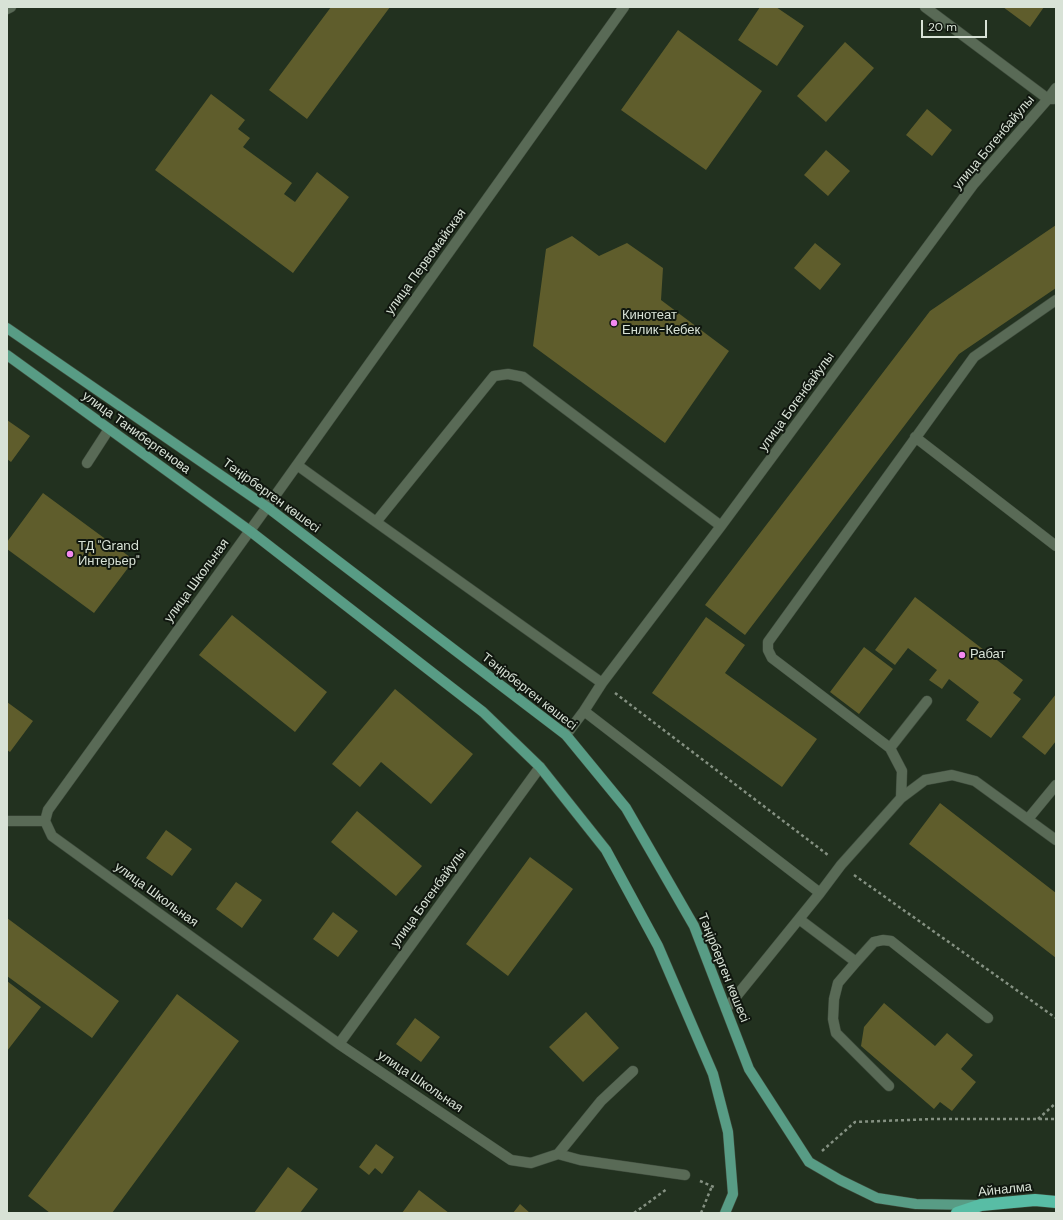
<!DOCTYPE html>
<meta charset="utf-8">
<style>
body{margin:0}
#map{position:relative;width:1063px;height:1220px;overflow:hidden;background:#22311f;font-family:"DM Sans",sans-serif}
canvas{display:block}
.frame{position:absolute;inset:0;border:8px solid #d8e2d6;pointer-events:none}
.scale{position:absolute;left:921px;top:20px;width:66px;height:18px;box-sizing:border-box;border:2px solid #d8e2d6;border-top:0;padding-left:5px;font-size:12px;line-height:14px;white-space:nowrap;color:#d8e2d6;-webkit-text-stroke:3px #10170f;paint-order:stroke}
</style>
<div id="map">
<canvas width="1063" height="1220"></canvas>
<div class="frame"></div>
<div class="scale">20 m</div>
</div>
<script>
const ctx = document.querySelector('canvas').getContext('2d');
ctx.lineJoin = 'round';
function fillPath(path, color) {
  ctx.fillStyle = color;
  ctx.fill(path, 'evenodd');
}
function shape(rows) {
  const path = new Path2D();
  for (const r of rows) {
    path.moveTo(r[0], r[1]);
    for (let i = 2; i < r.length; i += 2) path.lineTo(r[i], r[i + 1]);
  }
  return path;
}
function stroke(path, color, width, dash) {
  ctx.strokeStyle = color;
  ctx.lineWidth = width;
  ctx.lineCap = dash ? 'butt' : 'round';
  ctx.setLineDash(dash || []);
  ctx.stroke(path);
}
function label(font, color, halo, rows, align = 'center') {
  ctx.font = font + ' "DM Sans",sans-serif';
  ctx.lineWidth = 4;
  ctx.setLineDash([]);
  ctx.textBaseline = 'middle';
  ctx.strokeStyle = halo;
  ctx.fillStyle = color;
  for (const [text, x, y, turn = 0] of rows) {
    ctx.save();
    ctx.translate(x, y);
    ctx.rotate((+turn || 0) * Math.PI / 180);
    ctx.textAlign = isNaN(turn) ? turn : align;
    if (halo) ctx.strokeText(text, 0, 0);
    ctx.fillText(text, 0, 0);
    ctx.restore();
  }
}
const building = shape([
 [331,7,390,7,307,119,269,90],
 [760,7,776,7,804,26,777,66,738,40],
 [1003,7,1044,7,1030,27],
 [678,30,762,91,706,170,621,110],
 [845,42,874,68,826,122,797,96],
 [211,94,245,120,238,129,250,138,243,147,292,183,284,194,295,202,317,172,349,197,293,273,155,170],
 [927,109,952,130,932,156,906,135],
 [826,150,850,171,828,196,804,175],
 [1056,225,1056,288,959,354,745,635,705,605,930,311],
 [572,236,599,256,627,243,663,268,661,300,729,351,665,443,533,346,546,249],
 [815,243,841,264,820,290,794,268],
 [7,420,30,436,11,462,7,459],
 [43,493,134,560,94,613,7,549,7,542],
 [915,597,1023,680,1013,693,1021,699,991,738,966,720,979,702,949,679,942,689,929,680,937,670,908,648,895,665,875,650],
 [232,615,327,692,295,732,199,655],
 [706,617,745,645,725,673,817,739,782,787,652,693],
 [864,647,893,669,859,714,830,692],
 [395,689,473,754,431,804,381,762,360,787,332,764],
 [1056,694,1056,741,1045,755,1022,737],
 [7,702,33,721,10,752,7,750],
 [940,803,1056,893,1056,958,909,844],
 [357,811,422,866,396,896,331,842],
 [166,830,192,849,172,876,146,858],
 [530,857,573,889,508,976,466,944],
 [236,882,262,900,242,928,216,909],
 [333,912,358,931,338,957,313,939],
 [7,918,119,1001,92,1038,7,976],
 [7,981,41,1007,7,1051],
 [177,994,239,1041,112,1213,50,1213,28,1196],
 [884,1003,935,1046,947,1033,973,1055,961,1069,976,1082,952,1111,940,1102,934,1109,861,1046,864,1027],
 [586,1012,619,1048,583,1082,549,1047],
 [415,1018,440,1037,421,1062,396,1044],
 [376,1144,394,1157,382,1174,375,1168,369,1175,359,1167],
 [288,1167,318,1189,300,1213,254,1213],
 [419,1190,449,1213,402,1213],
 [520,1204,530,1213,513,1213]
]);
const path = shape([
 [615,693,828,855],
 [854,875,1056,1018],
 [1038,1119,1056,1103],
 [822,1151,855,1122,934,1119,1056,1119],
 [700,1181,716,1188],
 [634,1213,667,1189],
 [701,1213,712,1186]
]);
const minor = shape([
 [624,7,267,507,48,810,45,821,52,836,339,1044,511,1160,531,1163,558,1154,580,1160,685,1175],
 [925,7,1048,99,1054,99],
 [7,9,11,7],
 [915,437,1056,546],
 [87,463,109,429],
 [297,465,376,522,494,376,508,374,523,377,721,526],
 [376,522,602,683],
 [584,711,820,893],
 [566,735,584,711,602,683,721,526,973,185,1048,99,1056,88],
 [890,748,927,701],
 [901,798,902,771,890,748,772,658,768,650,768,642,974,357,1056,300],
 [1028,819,1056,785],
 [7,821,45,821],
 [799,919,856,962,838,983,834,999,833,1019,836,1033,889,1086],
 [856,962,874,942,883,940,891,941,988,1018],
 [726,1009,820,893,841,865,901,798,925,780,952,775,975,781,1056,840],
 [339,1044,540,767],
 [558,1154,601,1101,633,1071]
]);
const major = shape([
 [7,328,267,507,566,735,626,808,694,926,749,1069,809,1162,840,1180,877,1198,916,1204,977,1205],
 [7,355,250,531,483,712,540,767,606,850,658,946,713,1074,728,1132,733,1194,725,1213]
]);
const highway = shape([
 [957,1213,981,1205,1035,1200,1056,1202]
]);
const markers = [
 [614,323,4,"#f489f0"],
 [70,554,4,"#f489f0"],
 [962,655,4,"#f489f0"]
];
const streetNames = [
 ["улица Богенбайулы",994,143,-50],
 ["улица Первомайская",426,262,-54],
 ["улица Богенбайулы",797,402,-54],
 ["улица Танибергенова",136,433,36],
 ["Тәңірберген көшесі",271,496,36],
 ["улица Школьная",197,581,-54],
 ["Тәңірберген көшесі",529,692,38],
 ["улица Школьная",156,895,36],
 ["улица Богенбайулы",429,898,-54],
 ["Тәңірберген көшесі",723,968,68],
 ["улица Школьная",420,1082,34],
 ["Айналма",1005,1190,-6]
];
const poiNames = [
 ["Кинотеат",622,316],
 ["Енлик-Кебек",622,331],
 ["ТД \"Grand",78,547],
 ["Интерьер\"",78,562],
 ["Рабат",970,655]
];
fillPath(building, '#5f5d2c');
stroke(minor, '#404d3e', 11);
stroke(major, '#404d3e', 11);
stroke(highway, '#404d3e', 13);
stroke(path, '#859182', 2.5, [3, 3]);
stroke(minor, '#596a56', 10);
stroke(major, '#589c85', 10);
stroke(highway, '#58bda5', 12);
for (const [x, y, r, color] of markers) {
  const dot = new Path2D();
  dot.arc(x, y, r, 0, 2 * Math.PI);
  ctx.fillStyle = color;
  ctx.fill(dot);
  stroke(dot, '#10170f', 1.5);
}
label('13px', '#d8e2d6', '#10170f', streetNames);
label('13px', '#d8e2d6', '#10170f', poiNames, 'left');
</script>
